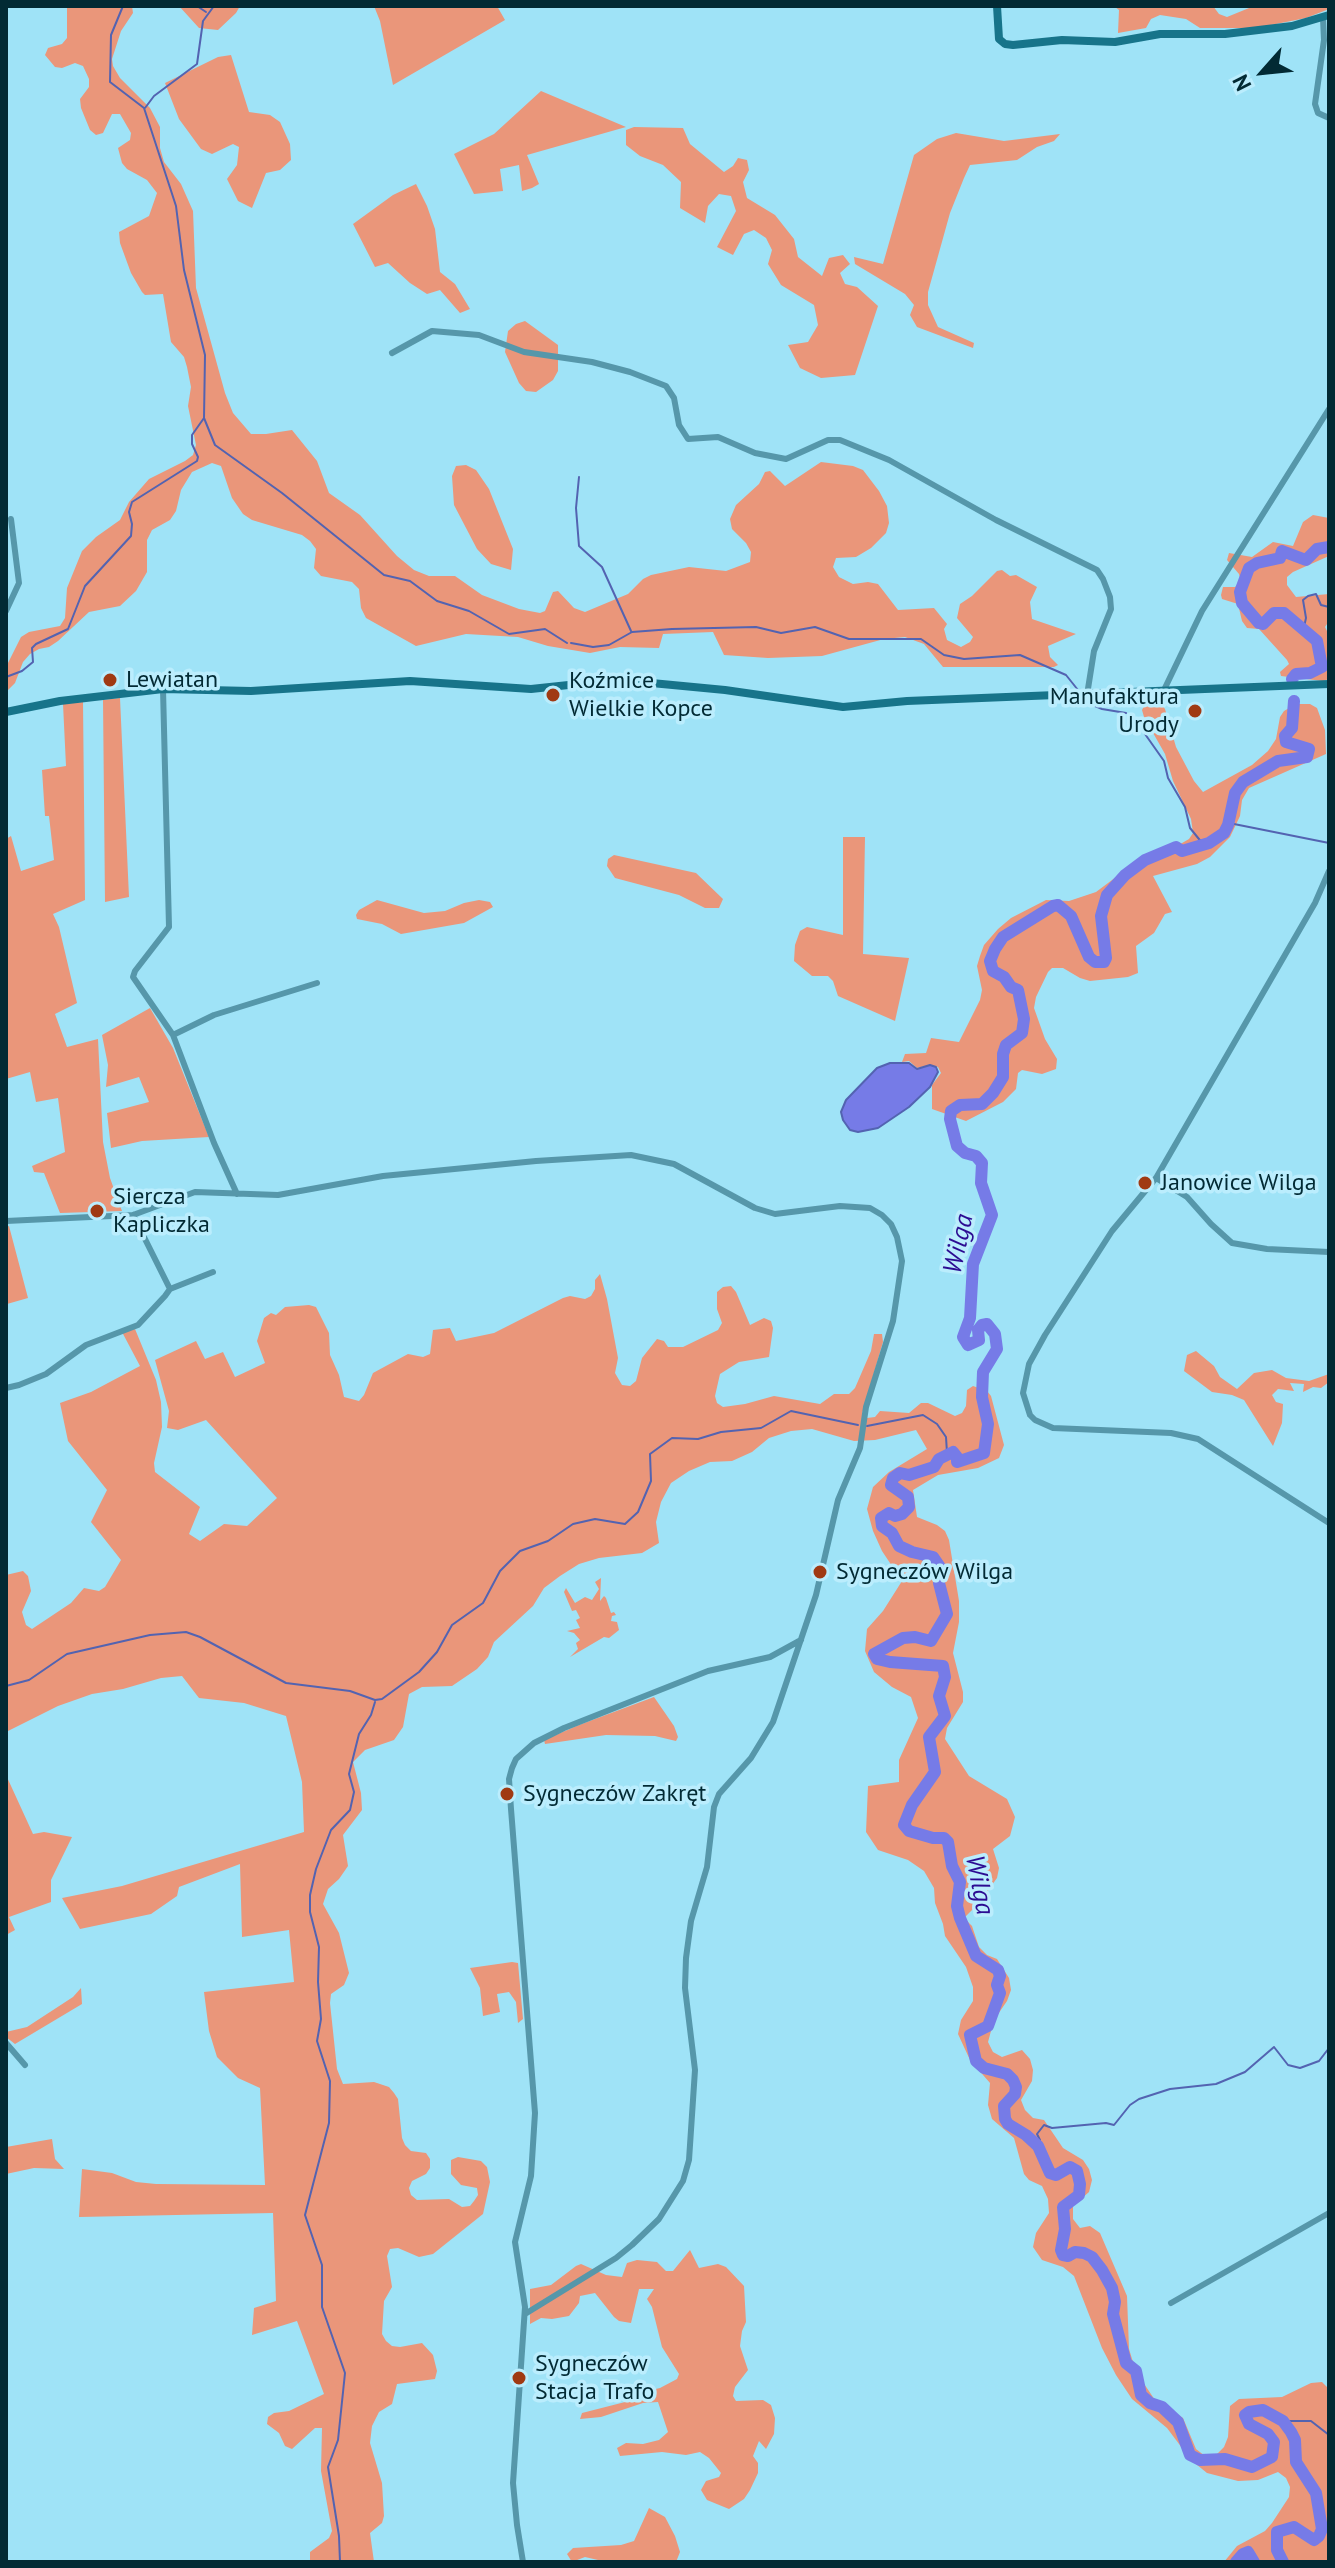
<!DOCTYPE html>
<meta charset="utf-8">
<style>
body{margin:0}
#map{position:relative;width:1335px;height:2568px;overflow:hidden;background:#9fe3f7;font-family:"PT Sans",sans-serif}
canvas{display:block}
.frame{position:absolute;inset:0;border:8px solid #022a34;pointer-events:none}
.north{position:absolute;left:1223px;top:32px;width:80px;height:80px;-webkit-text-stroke:6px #bbedfd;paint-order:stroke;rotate:243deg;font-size:22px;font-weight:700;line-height:32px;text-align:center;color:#022a34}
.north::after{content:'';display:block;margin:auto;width:28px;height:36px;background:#022a34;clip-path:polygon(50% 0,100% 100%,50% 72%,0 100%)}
</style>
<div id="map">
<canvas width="1335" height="2568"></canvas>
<div class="frame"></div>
<div class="north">N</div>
</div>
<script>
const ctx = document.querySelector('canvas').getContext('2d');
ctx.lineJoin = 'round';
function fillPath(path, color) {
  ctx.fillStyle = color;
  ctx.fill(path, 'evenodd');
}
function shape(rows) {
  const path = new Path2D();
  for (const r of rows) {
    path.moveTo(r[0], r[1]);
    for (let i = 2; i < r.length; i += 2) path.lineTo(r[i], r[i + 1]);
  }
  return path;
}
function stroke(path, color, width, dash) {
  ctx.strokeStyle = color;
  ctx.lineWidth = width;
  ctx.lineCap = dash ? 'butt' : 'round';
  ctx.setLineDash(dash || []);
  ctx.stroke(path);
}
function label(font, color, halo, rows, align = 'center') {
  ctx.font = font + ' "PT Sans",sans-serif';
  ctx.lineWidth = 7;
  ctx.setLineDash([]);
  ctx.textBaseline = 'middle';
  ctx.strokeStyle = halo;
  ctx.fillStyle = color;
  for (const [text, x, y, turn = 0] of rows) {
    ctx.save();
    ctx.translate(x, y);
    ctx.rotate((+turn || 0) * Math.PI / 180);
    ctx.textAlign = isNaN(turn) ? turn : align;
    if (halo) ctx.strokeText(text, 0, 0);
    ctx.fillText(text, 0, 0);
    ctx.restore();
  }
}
const green = shape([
 [67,6,132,6,133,13,121,31,112,59,113,66,120,78,150,108,160,127,160,148,164,162,181,184,193,211,196,288,225,393,233,413,251,434,266,434,292,430,317,461,329,493,360,515,397,556,414,570,429,576,455,576,482,595,519,609,540,613,545,611,553,592,558,591,574,608,585,612,628,594,643,579,651,575,689,567,726,571,750,562,751,552,746,543,732,529,730,519,736,505,759,484,765,472,770,471,785,486,821,462,853,466,863,470,879,491,887,506,889,523,886,533,871,548,856,557,836,558,833,567,839,577,853,584,868,582,878,584,898,610,934,608,947,624,944,629,947,640,961,647,970,642,973,637,957,618,960,604,972,596,997,571,1002,570,1010,576,1016,575,1037,587,1030,602,1032,619,1076,634,1048,646,1050,657,1058,665,1054,667,943,667,924,644,905,637,884,639,822,656,768,658,724,655,713,632,663,634,659,648,620,647,590,653,548,646,518,637,466,634,416,646,366,618,361,608,359,589,352,582,321,576,314,568,316,549,310,541,302,535,252,520,243,514,232,498,221,466,212,463,192,472,181,490,176,511,170,520,152,530,147,540,147,572,136,591,120,606,89,612,58,641,49,647,39,649,30,654,23,662,15,683,6,692,6,667,21,637,29,632,60,626,65,618,67,588,82,551,96,537,120,520,129,502,149,479,185,461,193,455,196,445,188,406,191,387,187,367,184,357,171,342,163,294,145,295,142,292,131,273,120,243,119,232,149,216,157,193,147,180,127,169,122,163,118,148,130,140,131,133,120,114,112,114,103,133,96,135,90,130,81,108,80,99,89,87,89,79,83,66,75,63,62,68,55,67,45,55,48,48,62,44,67,38],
 [179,6,240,6,236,13,218,30,199,28],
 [374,6,497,6,505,20,393,85,380,21],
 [1096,6,1213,6,1219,14,1227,17,1254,6,1329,6,1329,9,1306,18,1256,28,1200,28,1186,19,1160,15,1151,19,1146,28,1118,33,1119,10,1115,7],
 [231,55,249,112,270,115,280,122,290,144,291,160,280,170,266,173,252,208,238,201,227,179,237,165,239,147,233,144,212,154,201,149,179,119,165,83,218,57],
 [541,91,626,127,527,155,539,184,532,188,522,191,519,165,500,169,503,191,474,194,454,154,494,134],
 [634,127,683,128,690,144,724,172,733,166,738,158,747,160,749,170,743,182,747,198,775,215,794,239,798,257,822,276,829,258,843,255,850,264,840,273,845,284,857,287,878,306,855,375,821,378,800,368,788,345,808,342,818,325,814,305,781,285,768,264,772,250,766,238,754,230,744,234,733,255,717,247,736,211,731,196,719,194,708,206,705,223,680,208,681,182,663,165,640,156,626,145,626,130],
 [956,133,1004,141,1060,134,1054,141,1037,147,1017,160,970,165,964,178,950,213,928,292,928,305,938,327,974,343,973,348,917,327,910,315,914,305,905,294,855,264,854,257,883,264,914,155,937,139],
 [416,184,427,206,435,229,440,272,455,284,470,309,460,313,440,290,427,294,410,283,388,263,375,267,353,224,393,195],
 [525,321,558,345,558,371,553,380,536,392,526,391,519,383,505,352,508,331,516,324],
 [466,465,476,470,489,489,513,549,511,570,491,564,477,549,454,505,452,476,456,466],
 [1313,515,1329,518,1329,556,1293,572,1287,577,1287,585,1296,597,1329,594,1329,621,1325,627,1329,635,1329,679,1323,681,1281,676,1280,672,1289,664,1287,660,1259,629,1247,628,1242,621,1238,604,1222,599,1221,595,1223,587,1235,587,1241,582,1239,574,1227,560,1229,553,1252,557,1273,542,1293,546,1303,522],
 [120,698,129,897,105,902,103,700],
 [83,702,85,900,53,914,59,927,77,1003,55,1014,67,1047,98,1039,103,1142,110,1178,122,1211,60,1213,44,1173,34,1172,32,1166,65,1152,58,1098,36,1102,30,1072,6,1079,6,839,11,836,21,871,54,860,49,816,45,816,42,770,66,766,63,704],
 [1160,702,1165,709,1176,747,1194,781,1203,792,1252,765,1268,751,1276,739,1280,717,1284,711,1296,704,1310,704,1317,708,1325,730,1326,754,1249,788,1242,800,1240,816,1230,837,1210,857,1197,864,1153,876,1172,912,1165,914,1154,933,1136,946,1138,973,1128,977,1090,981,1080,978,1063,968,1052,968,1048,972,1036,997,1034,1008,1045,1039,1057,1059,1056,1069,1042,1074,1022,1070,1018,1073,1016,1089,1003,1102,966,1121,932,1109,932,1085,941,1073,938,1067,930,1065,917,1068,909,1061,902,1062,905,1054,926,1053,931,1038,959,1042,980,1000,982,990,977,966,980,956,984,945,998,929,1011,918,1046,900,1069,901,1096,892,1136,862,1170,850,1189,839,1193,833,1191,819,1173,781,1165,754,1144,717,1142,710,1145,704],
 [843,837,865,837,863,954,909,958,895,1021,838,996,833,981,828,976,812,976,794,961,795,945,800,931,807,927,843,935],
 [614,855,696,873,723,899,719,908,705,908,679,895,615,878,607,866,608,859],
 [377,900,424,913,445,911,464,903,479,900,490,902,493,907,464,923,401,934,382,924,357,919,356,915,359,910],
 [150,1008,173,1048,209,1137,142,1141,111,1148,107,1113,149,1102,139,1077,106,1087,108,1065,102,1035],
 [9,1226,28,1298,7,1304,6,1227],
 [600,1274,607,1299,618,1358,615,1373,622,1385,630,1386,636,1381,642,1358,657,1339,664,1341,668,1347,683,1347,718,1330,722,1323,717,1309,717,1292,723,1287,731,1286,736,1292,750,1325,764,1318,771,1321,773,1328,769,1357,739,1362,720,1374,715,1396,717,1403,723,1407,745,1404,774,1396,820,1404,834,1394,849,1394,855,1388,871,1351,874,1334,882,1334,883,1342,862,1414,867,1418,875,1417,880,1411,909,1413,921,1403,928,1403,955,1416,962,1413,966,1406,967,1390,973,1386,987,1391,991,1396,1004,1445,999,1458,978,1468,938,1475,913,1490,917,1517,937,1525,945,1531,949,1540,959,1601,959,1622,953,1653,963,1692,963,1702,947,1728,945,1739,969,1776,1007,1799,1015,1817,1010,1836,993,1849,999,1868,997,1878,979,1903,964,1918,972,1926,979,1947,987,1955,997,1959,1009,1978,1011,1990,1007,2001,994,2020,988,2042,993,2052,1002,2057,1022,2050,1030,2059,1033,2070,1032,2081,1021,2100,1025,2110,1033,2118,1044,2120,1063,2148,1083,2160,1089,2169,1092,2180,1089,2192,1073,2206,1073,2219,1080,2228,1090,2226,1100,2233,1127,2296,1129,2349,1136,2372,1155,2400,1183,2418,1196,2449,1205,2456,1217,2454,1224,2447,1228,2437,1230,2406,1239,2399,1282,2397,1311,2383,1322,2382,1329,2389,1329,2562,1224,2562,1237,2546,1265,2531,1272,2523,1289,2497,1290,2487,1286,2478,1278,2472,1258,2480,1238,2481,1207,2473,1191,2460,1167,2428,1132,2399,1116,2375,1102,2348,1074,2276,1063,2267,1042,2260,1033,2247,1036,2233,1049,2213,1048,2199,1042,2186,1029,2180,1024,2174,1014,2138,992,2119,988,2105,990,2083,970,2060,958,2034,961,2020,973,2001,973,1987,966,1967,945,1936,943,1924,935,1903,934,1888,924,1871,908,1860,878,1850,866,1832,868,1786,899,1782,899,1760,918,1718,911,1697,892,1687,874,1672,865,1651,867,1629,883,1611,902,1581,882,1551,873,1531,867,1509,873,1487,889,1472,927,1449,916,1430,875,1440,854,1441,812,1429,791,1431,769,1438,752,1452,732,1461,710,1462,689,1471,671,1483,661,1502,656,1522,659,1543,642,1553,599,1558,579,1564,560,1576,544,1588,533,1606,494,1642,488,1657,477,1669,452,1686,422,1687,409,1694,403,1727,394,1740,365,1750,353,1762,361,1793,362,1810,343,1835,348,1866,339,1879,328,1889,323,1904,339,1933,349,1973,344,1985,331,1994,330,2003,337,2069,343,2084,374,2082,389,2087,394,2093,398,2099,402,2138,405,2145,411,2151,426,2153,430,2159,430,2168,426,2174,412,2181,409,2188,411,2195,417,2200,449,2199,462,2207,470,2206,474,2201,478,2195,477,2188,461,2185,451,2174,451,2160,458,2157,481,2161,487,2167,490,2182,483,2214,433,2254,419,2257,398,2248,390,2249,387,2256,392,2287,384,2301,382,2334,386,2341,392,2346,400,2347,422,2343,433,2355,437,2371,435,2379,397,2384,392,2404,379,2412,372,2426,370,2443,382,2483,384,2516,382,2523,370,2533,374,2562,310,2562,310,2552,329,2538,332,2531,321,2471,322,2428,315,2428,292,2449,285,2446,279,2433,267,2424,268,2417,274,2413,289,2411,324,2394,297,2321,252,2335,254,2308,276,2301,273,2213,79,2217,82,2169,112,2173,136,2182,156,2184,265,2185,260,2088,238,2078,217,2057,209,2031,204,1992,294,1982,289,1930,242,1937,240,1864,179,1887,177,1896,151,1914,80,1929,62,1898,122,1886,304,1832,302,1782,286,1716,244,1703,199,1698,182,1676,161,1678,123,1689,92,1694,58,1706,6,1732,6,1575,23,1571,28,1576,31,1591,22,1612,26,1625,32,1629,71,1603,84,1588,99,1591,105,1587,121,1560,91,1522,107,1490,68,1441,60,1403,91,1392,140,1366,122,1332,135,1329,156,1380,161,1402,162,1427,154,1463,155,1472,200,1507,189,1534,200,1541,224,1524,247,1526,277,1498,206,1420,178,1430,167,1428,169,1411,155,1360,196,1341,205,1359,223,1352,235,1377,265,1363,257,1341,264,1318,271,1313,276,1315,285,1307,309,1305,316,1307,329,1333,330,1355,339,1375,344,1397,359,1401,364,1395,373,1373,408,1354,423,1357,430,1354,433,1330,450,1328,456,1341,494,1333,563,1298,570,1296,585,1299,591,1296,595,1289,595,1280],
 [1196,1351,1214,1366,1220,1377,1237,1389,1254,1373,1272,1370,1286,1378,1309,1381,1329,1374,1329,1382,1321,1388,1313,1387,1303,1392,1304,1384,1290,1383,1294,1391,1278,1389,1272,1395,1276,1402,1283,1404,1282,1423,1273,1446,1244,1400,1232,1395,1212,1392,1184,1371,1187,1355],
 [601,1578,600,1601,604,1596,606,1598,611,1613,614,1612,616,1615,612,1616,611,1621,617,1622,619,1630,609,1638,604,1637,570,1657,578,1649,576,1643,580,1640,574,1633,567,1631,580,1628,576,1620,580,1618,576,1610,572,1611,564,1592,566,1588,575,1603,585,1597,592,1600,599,1589,595,1582],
 [654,1697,674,1726,678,1737,676,1741,655,1736,606,1735,545,1744,544,1740,579,1725],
 [6,1775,33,1834,44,1832,72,1837,51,1880,51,1902,9,1917,15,1930,6,1935],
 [512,1962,518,1963,523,2019,518,2023,516,2002,509,1992,497,1994,500,2012,483,2016,480,1988,470,1968],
 [81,1988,82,2004,15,2044,6,2037,6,2032,27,2027,73,1997],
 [52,2139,55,2159,64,2169,34,2168,6,2174,6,2147],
 [690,2250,699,2268,718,2264,726,2267,744,2286,746,2322,742,2331,740,2346,748,2370,735,2387,733,2396,736,2401,763,2400,771,2405,775,2418,774,2434,766,2449,759,2441,753,2456,758,2463,758,2473,750,2490,744,2499,729,2509,707,2500,701,2490,706,2481,719,2477,721,2473,709,2458,700,2452,686,2455,662,2452,620,2456,617,2448,626,2443,643,2444,659,2440,668,2432,658,2402,643,2403,601,2417,580,2419,582,2413,629,2401,638,2393,660,2388,677,2379,679,2374,662,2347,652,2307,647,2299,654,2289,639,2289,631,2323,619,2321,614,2317,595,2293,580,2296,579,2303,569,2316,552,2319,541,2318,530,2324,530,2289,551,2285,576,2266,581,2264,606,2275,622,2277,627,2263,637,2260,657,2262,666,2271,673,2271],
 [649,2508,665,2517,675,2536,680,2552,676,2562,597,2562,598,2560,585,2557,572,2562,567,2554,573,2548,621,2545,634,2541]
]);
const water = shape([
 [890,1063,909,1063,917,1069,930,1065,936,1067,938,1072,930,1087,909,1107,878,1128,858,1132,850,1130,843,1120,841,1112,846,1100,877,1068,890,1063]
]);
const stream = shape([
 [123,6,111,35,110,82,144,108,176,206,184,270,205,355,204,418,215,445,282,493,384,575,410,581,437,601,469,611,509,634,545,629,567,643],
 [197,6,206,12],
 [145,108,154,96,197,64,203,21,214,6],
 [579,477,576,508,579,546,602,567,631,631],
 [1304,627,1306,618,1303,600,1308,596,1316,594,1321,605,1329,607],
 [571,643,593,647,609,645,632,632,672,629,756,627,781,633,815,627,849,639,921,639,944,655,964,659,1020,655,1066,675,1078,690],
 [6,677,22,671,33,662,32,648,36,644,68,629,85,586,131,536,132,524,129,512,132,502,197,461,198,457,192,444,192,435,204,418],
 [1081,700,1102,709,1126,713],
 [1133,717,1164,761,1168,778,1185,807,1190,828,1203,844],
 [1229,823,1329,843],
 [867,1426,923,1415,937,1424,946,1437,947,1453],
 [6,1686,29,1680,67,1654,150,1635,186,1632,200,1637,286,1683,350,1691,375,1700,382,1699,419,1672,437,1652,452,1625,483,1603,500,1571,520,1551,548,1541,573,1524,595,1519,625,1524,638,1512,651,1481,650,1454,672,1438,698,1439,721,1432,761,1428,791,1411,858,1425],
 [1038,2146,1040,2140,1037,2134,1044,2125,1052,2128,1106,2123,1114,2125,1130,2105,1139,2099,1170,2089,1216,2084,1245,2072,1274,2047,1288,2065,1300,2068,1319,2061,1329,2048],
 [1283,2421,1311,2421,1329,2435],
 [340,2562,339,2536,328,2467,338,2440,345,2373,322,2307,322,2265,305,2215,329,2123,330,2081,317,2041,321,2019,318,1982,319,1947,310,1912,310,1895,316,1869,331,1830,350,1810,354,1792,349,1774,359,1734,371,1715,375,1702]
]);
const river = shape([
 [1292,679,1296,674,1310,673,1322,667,1317,641,1284,613,1274,613,1263,624,1259,623,1242,603,1240,592,1249,568,1257,563,1280,558,1282,551,1306,560,1317,549,1329,547],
 [1236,2562,1243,2554,1248,2552,1254,2562],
 [1283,2562,1277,2550,1277,2532,1294,2527,1314,2540,1319,2536,1322,2529,1316,2493,1296,2462,1295,2440,1291,2432,1283,2421,1263,2410,1249,2412,1245,2415,1249,2424,1268,2434,1274,2442,1272,2457,1252,2467,1225,2459,1200,2460,1190,2455,1178,2422,1162,2407,1150,2403,1141,2395,1136,2371,1126,2363,1113,2314,1115,2302,1112,2288,1102,2270,1092,2257,1084,2253,1075,2252,1068,2256,1063,2255,1061,2250,1065,2229,1063,2207,1079,2195,1080,2184,1077,2171,1070,2167,1056,2175,1050,2173,1038,2146,1026,2135,1008,2124,1005,2119,1004,2106,1015,2094,1016,2087,1013,2080,1007,2074,984,2068,976,2061,970,2035,988,2026,1000,1993,997,1985,1000,1976,998,1970,976,1956,960,1918,957,1906,960,1882,952,1866,948,1842,944,1838,933,1838,909,1831,904,1825,912,1805,935,1772,929,1737,945,1716,939,1696,945,1677,943,1666,890,1662,877,1659,874,1654,903,1638,915,1637,931,1641,947,1614,939,1583,942,1570,933,1557,912,1552,899,1546,892,1533,882,1526,881,1518,889,1513,895,1516,902,1514,909,1507,908,1497,891,1485,893,1478,900,1473,909,1475,934,1467,939,1459,953,1452,957,1457,957,1462,984,1453,988,1424,982,1397,983,1372,997,1349,995,1334,987,1324,982,1325,978,1330,979,1340,968,1345,963,1337,970,1318,973,1264,992,1215,981,1183,982,1163,976,1156,965,1153,957,1146,950,1119,951,1111,960,1105,982,1104,993,1093,1003,1077,1003,1054,1006,1045,1022,1033,1024,1019,1018,990,1011,987,1004,977,993,971,990,961,995,949,1003,937,1053,906,1058,905,1071,916,1089,957,1095,962,1104,962,1106,958,1101,916,1107,895,1125,875,1145,860,1176,847,1182,851,1209,843,1224,833,1228,825,1235,793,1243,782,1278,761,1307,757,1309,749,1286,742,1285,736,1292,728,1294,701]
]);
const street = shape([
 [1323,18,1324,40,1315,104,1318,113,1329,118],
 [392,353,432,331,479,335,524,352,592,362,630,372,666,386,674,398,679,425,688,439,718,437,755,453,786,459,828,440,840,440,889,460,996,520,1097,570,1103,579,1110,597,1111,609,1094,651,1087,695],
 [6,611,19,583,11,519],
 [163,689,169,927,135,971,133,977,173,1035,214,1143,237,1194],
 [1163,692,1202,611,1329,409],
 [1329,871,1315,903,1156,1178,1112,1231,1045,1335,1029,1364,1023,1393,1030,1415,1035,1420,1053,1428,1171,1433,1198,1439,1329,1523],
 [173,1035,214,1015,317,983],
 [1156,1178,1187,1197,1211,1224,1232,1243,1267,1249,1329,1252],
 [6,1221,133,1215,195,1192,278,1195,383,1176,536,1161,631,1155,674,1164,755,1208,775,1214,840,1206,870,1208,882,1215,891,1224,897,1237,902,1261,893,1321,866,1407,860,1448,838,1500,816,1595,773,1722,751,1758,719,1794,714,1807,707,1867,691,1921,686,1958,685,1988,695,2070,689,2160,683,2181,659,2219,632,2245,616,2258,525,2314],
 [170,1289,213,1272],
 [6,1388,19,1385,46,1374,86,1345,138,1325,165,1296,170,1289,133,1215],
 [6,2043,25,2065],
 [1171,2303,1329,2213],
 [523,2562,517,2525,513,2483,525,2307,515,2242,531,2176,535,2113,511,1809,509,1779,512,1768,516,1759,534,1743,564,1728,708,1671,770,1657,801,1640]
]);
const secondary = shape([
 [997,6,999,39,1005,44,1013,45,1062,40,1115,42,1160,34,1225,34,1292,26,1329,15],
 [6,712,60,701,163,689,251,691,410,681,531,689,606,681,641,682,725,690,843,707,907,701,1329,684]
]);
const markers = [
 [110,680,8,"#a03a13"],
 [553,695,8,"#a03a13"],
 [1195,711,8,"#a03a13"],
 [1145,1183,8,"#a03a13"],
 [97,1211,8,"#a03a13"],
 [820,1572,8,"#a03a13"],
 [507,1794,8,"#a03a13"],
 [519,2378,8,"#a03a13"]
];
const poiNames = [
 ["Lewiatan",126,680],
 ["Koźmice",569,681],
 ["Wielkie Kopce",569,709],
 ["Manufaktura",1179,697,"right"],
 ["Urody",1179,725,"right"],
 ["Janowice Wilga",1161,1183],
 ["Siercza",113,1197],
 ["Kapliczka",113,1225],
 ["Sygneczów Wilga",836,1572],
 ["Sygneczów Zakręt",523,1794],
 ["Sygneczów",535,2364],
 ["Stacja Trafo",535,2392]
];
const waterNames = [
 ["Wilga",959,1244,-78],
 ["Wilga",979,1885,79]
];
fillPath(green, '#ea967a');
fillPath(water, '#767be7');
stroke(water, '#5363b1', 2);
stroke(stream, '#5363b1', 2);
stroke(river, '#767be7', 12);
stroke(street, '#5697aa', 6);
stroke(secondary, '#17748a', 8);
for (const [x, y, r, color] of markers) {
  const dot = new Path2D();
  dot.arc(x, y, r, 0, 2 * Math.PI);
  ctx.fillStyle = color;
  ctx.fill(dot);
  stroke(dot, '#bbedfd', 3);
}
label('24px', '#022a34', '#bbedfd', poiNames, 'left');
label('italic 26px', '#2c0c92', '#bbedfd', waterNames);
</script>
